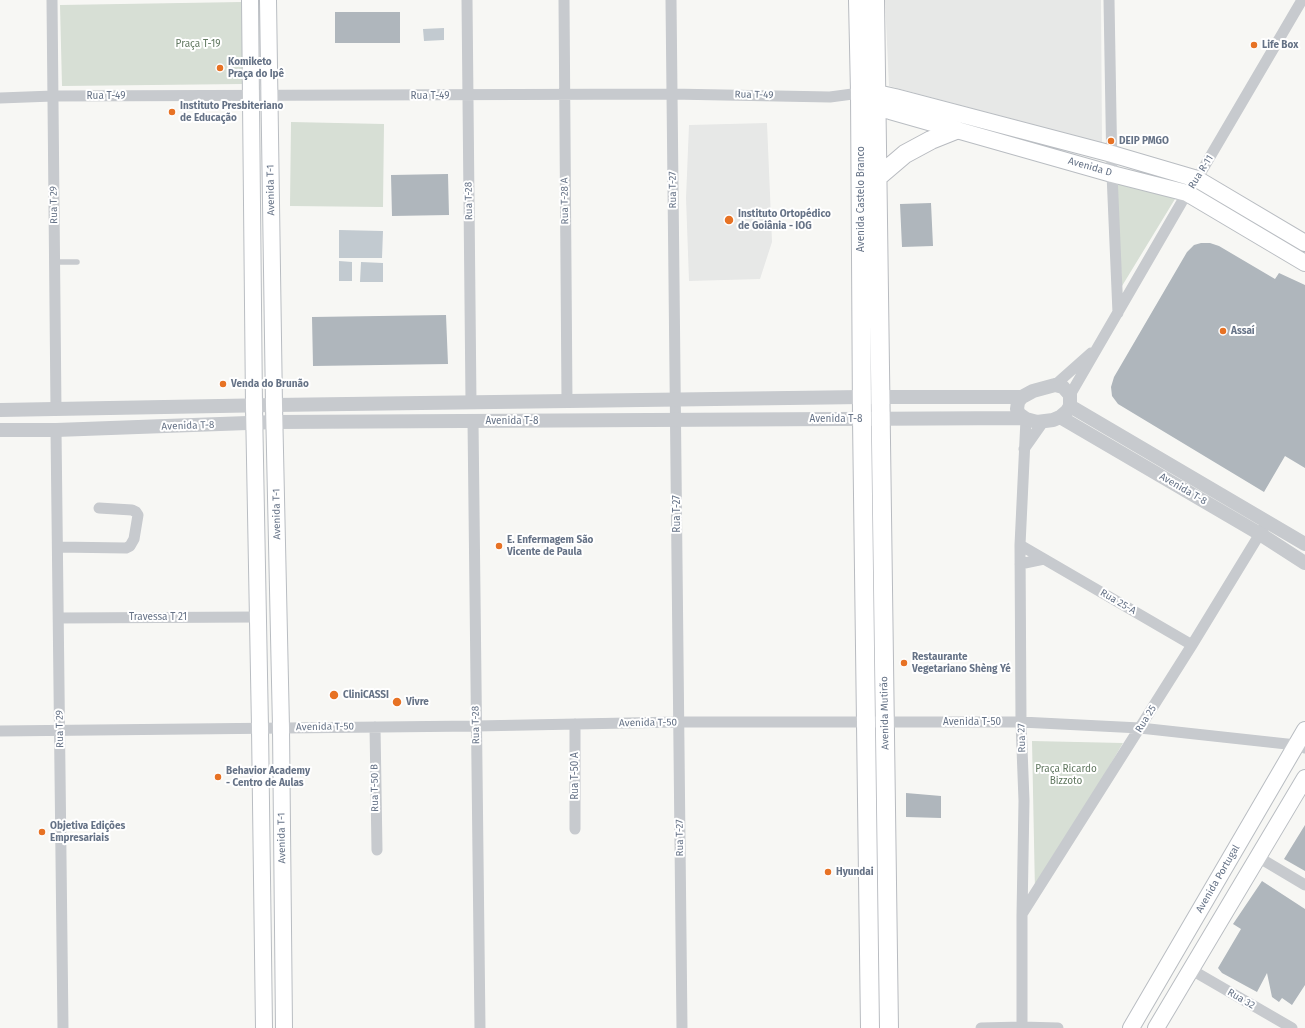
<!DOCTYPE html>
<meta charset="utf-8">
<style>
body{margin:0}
canvas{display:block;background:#f7f7f4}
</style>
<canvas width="1305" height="1028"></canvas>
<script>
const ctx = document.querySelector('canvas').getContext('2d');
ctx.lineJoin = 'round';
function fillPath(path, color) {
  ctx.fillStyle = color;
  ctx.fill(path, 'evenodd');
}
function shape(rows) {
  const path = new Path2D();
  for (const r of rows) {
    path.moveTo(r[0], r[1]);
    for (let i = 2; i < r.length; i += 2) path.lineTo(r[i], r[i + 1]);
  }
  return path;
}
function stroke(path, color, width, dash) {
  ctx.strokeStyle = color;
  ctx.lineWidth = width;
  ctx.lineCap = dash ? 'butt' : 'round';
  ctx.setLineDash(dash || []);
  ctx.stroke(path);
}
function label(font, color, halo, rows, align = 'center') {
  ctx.font = font + ' "Fira Sans",sans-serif';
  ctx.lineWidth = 4;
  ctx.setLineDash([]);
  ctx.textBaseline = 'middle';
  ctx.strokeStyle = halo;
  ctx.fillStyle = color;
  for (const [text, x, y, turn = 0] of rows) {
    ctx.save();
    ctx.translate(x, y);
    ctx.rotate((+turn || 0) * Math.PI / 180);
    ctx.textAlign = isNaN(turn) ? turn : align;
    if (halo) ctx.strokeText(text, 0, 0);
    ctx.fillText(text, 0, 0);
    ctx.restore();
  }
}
const built = shape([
 [885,0,1101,0,1102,143,889,86],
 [767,123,772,242,760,279,689,281,686,198,689,125]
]);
const green = shape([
 [242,2,243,84,62,86,60,5],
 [291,122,384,124,383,207,290,206],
 [1116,180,1175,199,1122,286],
 [1032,741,1123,743,1035,892]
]);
const water = shape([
 [444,28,444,40,424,41,423,29],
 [339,230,383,231,382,258,339,258],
 [339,261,352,262,352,281,339,281],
 [361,262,383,263,383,282,360,282]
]);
const building = shape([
 [335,12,400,12,400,43,335,43],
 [448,174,449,215,392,216,391,175],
 [931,203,933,246,902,247,900,204],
 [1201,243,1210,243,1219,246,1275,279,1279,273,1305,285,1305,468,1285,456,1264,492,1118,404,1112,396,1111,387,1114,377,1187,252,1194,245],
 [446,315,448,364,313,366,312,317],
 [906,793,941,796,941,818,906,817],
 [1305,825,1305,871,1284,859],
 [1262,881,1305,909,1305,985,1292,1005,1282,998,1279,1002,1272,997,1267,973,1257,992,1222,973,1218,968,1241,929,1233,924]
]);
const service = shape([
 [54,262,77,262]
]);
const minor = shape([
 [52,0,56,409],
 [467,0,471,402],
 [564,0,567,401],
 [671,0,682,1028],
 [1109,0,1112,174,1118,313],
 [0,98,53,96,671,94,830,97,860,93],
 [1055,385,1091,353],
 [1070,395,1187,193,1197,179,1302,0],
 [473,421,480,1028],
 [56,430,63,1028],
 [1024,449,1043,422],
 [1020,545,1192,645],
 [58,547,126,548,130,546,134,539,138,515,136,512,132,510,99,508],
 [1020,564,1044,559],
 [59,618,258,617],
 [575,724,575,829],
 [375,727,377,850],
 [0,731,476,726,678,722,1021,722,1140,728,1296,745,1305,748],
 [1258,857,1305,885],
 [1022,914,1192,645,1264,527],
 [1190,969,1292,1028],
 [1022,1027,1022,915,1024,801,1021,722,1020,545,1026,419],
 [981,1028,1022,1027,1058,1028]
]);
const tertiary = shape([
 [1055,385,1063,387,1070,395,1070,406,1067,411,1060,417,1053,420,1037,422,1026,419,1019,414,1017,409,1018,402,1022,397,1033,391,1055,385],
 [1070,406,1305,544],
 [0,410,274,405,862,397,1022,397],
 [1060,417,1260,534,1305,563],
 [0,430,56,430,275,422,1024,418]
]);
const secondary = shape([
 [250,0,254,406,260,728,264,1028],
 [268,0,274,405,281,728,284,1028],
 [864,93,877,93,895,97,1112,154,1197,179,1305,243],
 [864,106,890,111,1112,174,1187,193,1305,263],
 [1131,1028,1305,730],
 [1156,1028,1305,778]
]);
const primary = shape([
 [858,0,860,93,862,419,870,1028],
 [875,0,889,1028],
 [878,177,905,154,931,140,956,130]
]);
const markers = [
 [1254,45,4,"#e77224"],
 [220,68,4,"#e77224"],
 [172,112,4,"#e77224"],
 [1111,141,4,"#e77224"],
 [729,220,5,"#e77224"],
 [1223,331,4,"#e77224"],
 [223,384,4,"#e77224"],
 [499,546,4,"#e77224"],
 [904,663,4,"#e77224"],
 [334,695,5,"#e77224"],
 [397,702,5,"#e77224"],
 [218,777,4,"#e77224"],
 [42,832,4,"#e77224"],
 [828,872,4,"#e77224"]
];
const parkNames = [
 ["Praça T-19",198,44],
 ["Praça Ricardo",1066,769],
 ["Bizzoto",1066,781]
];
const poiNames = [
 ["Life Box",1262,45],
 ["Komiketo",228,62],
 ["Praça do Ipê",228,74],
 ["Instituto Presbiteriano",180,106],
 ["de Educação",180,118],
 ["DEIP PMGO",1119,141],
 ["Instituto Ortopédico",738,214],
 ["de Goiânia - IOG",738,226],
 ["Assaí",1231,331],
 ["Venda do Brunão",231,384],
 ["E. Enfermagem São",507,540],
 ["Vicente de Paula",507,552],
 ["Restaurante",912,657],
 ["Vegetariano Shèng Yé",912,669],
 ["CliniCASSI",343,695],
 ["Vivre",406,702],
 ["Behavior Academy",226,771],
 ["- Centro de Aulas",226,783],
 ["Objetiva Edições",50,826],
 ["Empresariais",50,838],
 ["Hyundai",836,872]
];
const streetNames = [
 ["Rua T-49",754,95,1],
 ["Rua T-49",106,96],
 ["Rua T-49",430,96],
 ["Avenida D",1090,167,16],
 ["Rua R-11",1201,172,-58],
 ["Avenida T-1",271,190,-91],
 ["Rua T-27",673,190,-91],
 ["Avenida Castelo Branco",861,199,-90],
 ["Rua T-28",469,201,-91],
 ["Rua T-28 A",565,201,-91],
 ["Rua T 29",54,205,-91],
 ["Avenida T-8",836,419],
 ["Avenida T-8",512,421],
 ["Avenida T-8",188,426,-2],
 ["Avenida T-8",1183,489,30],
 ["Avenida T-1",277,514,-91],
 ["Rua T-27",677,514,-90],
 ["Rua 25-A",1118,602,30],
 ["Travessa T 21",158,617],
 ["Avenida Mutirão",885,713,-91],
 ["Rua 25",1146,719,-58],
 ["Avenida T-50",972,722],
 ["Avenida T-50",648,723,-1],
 ["Rua T-28",476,725,-91],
 ["Avenida T-50",325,727,-1],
 ["Rua T 29",60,729,-91],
 ["Rua 27",1022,738,-92],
 ["Rua T-50 A",575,776,-90],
 ["Rua T-50 B",375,788,-91],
 ["Avenida T-1",282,838,-91],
 ["Rua T-27",680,838,-91],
 ["Avenida Portugal",1218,879,-60],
 ["Rua 32",1241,999,30]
];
fillPath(built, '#e7e8e7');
fillPath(green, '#d7dfd5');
fillPath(water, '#c2cad0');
fillPath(building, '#afb6bc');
stroke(secondary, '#b9bdc2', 18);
stroke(primary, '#b8bbc0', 20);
stroke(service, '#c7cace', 5.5);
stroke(minor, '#c7cace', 11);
stroke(tertiary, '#c7cace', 14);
stroke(secondary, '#fff', 16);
stroke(primary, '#fff', 18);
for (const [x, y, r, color] of markers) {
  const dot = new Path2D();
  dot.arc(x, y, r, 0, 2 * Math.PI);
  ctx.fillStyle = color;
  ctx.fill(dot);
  stroke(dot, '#fff', 1.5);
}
label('10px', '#617860', '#fff', parkNames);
label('bold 10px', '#657286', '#fff', poiNames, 'left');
label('10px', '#657286', '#fff', streetNames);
</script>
